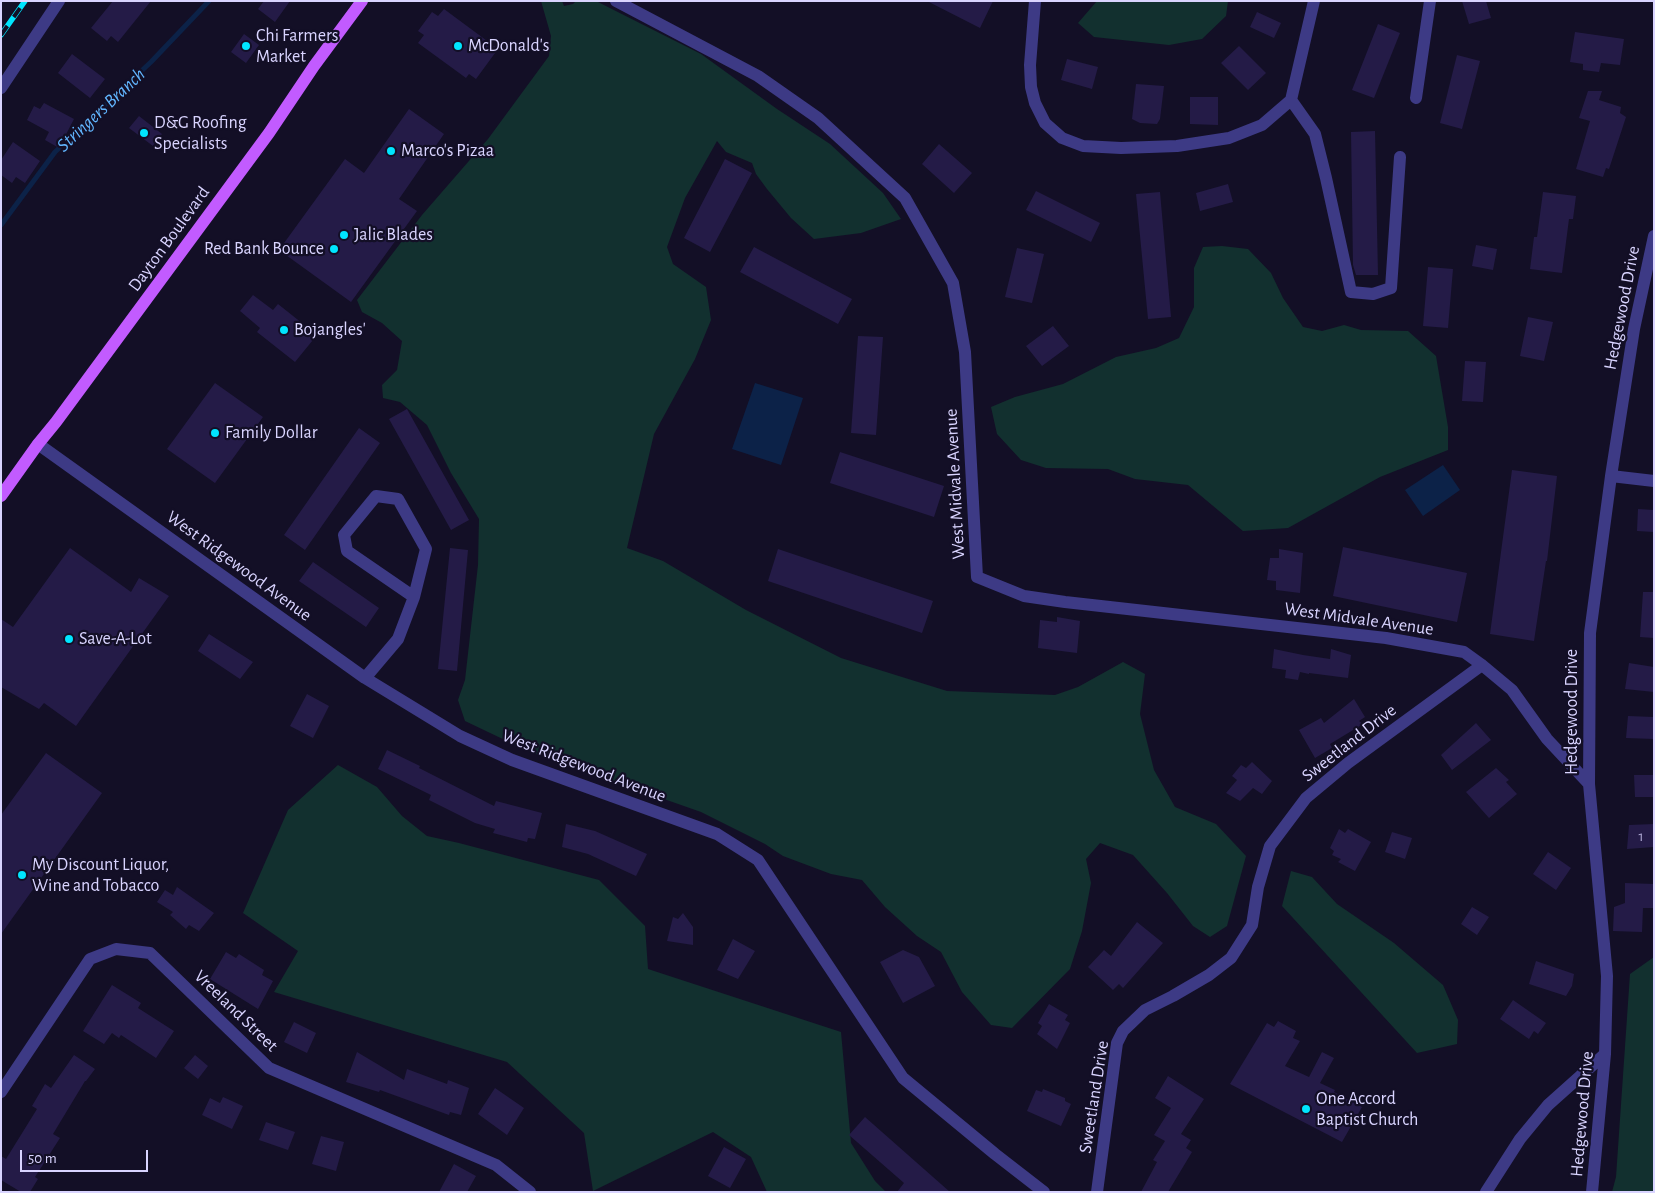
<!DOCTYPE html>
<style>
body{margin:0}
#map{position:relative;width:1655px;height:1193px;overflow:hidden;background:#130f26;font-family:"Alegreya Sans",sans-serif}
canvas{display:block}
.frame{position:absolute;inset:0;border:2px solid #d9d4ff;pointer-events:none}
.scale{position:absolute;left:20px;top:1150px;width:128px;height:22px;box-sizing:border-box;border:2px solid #d9d4ff;border-top:0;padding-left:6px;font-size:15px;line-height:18px;white-space:nowrap;color:#d9d4ff;-webkit-text-stroke:4px #130f26;paint-order:stroke}
</style>
<div id="map">
<canvas width="1655" height="1193"></canvas>
<div class="frame"></div>
<div class="scale">50 m</div>
</div>
<script>
const ctx = document.querySelector('canvas').getContext('2d');
ctx.lineJoin = 'round';
function fillPath(path, color) {
  ctx.fillStyle = color;
  ctx.fill(path, 'evenodd');
}
function shape(rows) {
  const path = new Path2D();
  for (const r of rows) {
    path.moveTo(r[0], r[1]);
    for (let i = 2; i < r.length; i += 2) path.lineTo(r[i], r[i + 1]);
  }
  return path;
}
function stroke(path, color, width, dash) {
  ctx.strokeStyle = color;
  ctx.lineWidth = width;
  ctx.lineCap = dash ? 'butt' : 'round';
  ctx.setLineDash(dash || []);
  ctx.stroke(path);
}
function label(font, color, halo, rows, align = 'center') {
  ctx.font = font + ' "Alegreya Sans",sans-serif';
  ctx.lineWidth = 4.5;
  ctx.setLineDash([]);
  ctx.textBaseline = 'middle';
  ctx.strokeStyle = halo;
  ctx.fillStyle = color;
  for (const [text, x, y, turn = 0] of rows) {
    ctx.save();
    ctx.translate(x, y);
    ctx.rotate((+turn || 0) * Math.PI / 180);
    ctx.textAlign = isNaN(turn) ? turn : align;
    if (halo) ctx.strokeText(text, 0, 0);
    ctx.fillText(text, 0, 0);
    ctx.restore();
  }
}
const green = shape([
 [541,1,562,1,564,6,573,4,576,1,596,1,701,54,777,109,830,144,883,193,901,219,861,233,814,239,791,218,767,189,756,174,752,163,726,152,717,141,685,198,667,247,673,264,706,287,711,320,695,359,654,434,627,548,663,561,746,610,841,658,947,691,1055,695,1078,687,1123,662,1145,674,1140,714,1154,770,1175,807,1216,824,1246,856,1227,926,1210,937,1193,926,1167,893,1133,855,1100,843,1086,859,1091,883,1082,931,1070,969,1012,1028,991,1025,962,992,941,952,917,936,885,907,862,880,831,874,783,856,765,844,701,812,530,752,465,721,458,700,465,680,478,565,479,519,451,473,427,425,400,402,383,398,382,385,397,370,402,341,382,323,362,312,357,300,422,215,488,139,549,56,551,36],
 [1097,1,1228,1,1226,16,1202,39,1169,45,1094,37,1078,23],
 [1222,246,1248,249,1271,273,1283,298,1303,327,1322,331,1344,325,1361,330,1408,331,1436,356,1448,427,1448,450,1380,477,1288,528,1243,531,1188,485,1135,479,1108,469,1046,468,1021,460,997,434,991,407,1015,397,1063,384,1116,357,1156,348,1179,338,1194,307,1194,268,1203,247],
 [338,765,377,787,402,816,427,836,459,843,599,880,645,926,648,969,841,1032,851,1143,875,1181,886,1192,767,1192,751,1157,713,1132,593,1191,584,1133,507,1062,274,992,298,951,243,913,288,810],
 [1291,871,1312,877,1337,904,1394,943,1443,985,1458,1020,1457,1044,1417,1053,1282,906],
 [1654,957,1654,1192,1612,1192,1616,1177,1630,974]
]);
const water = shape([
 [755,383,803,398,781,465,732,449],
 [1443,465,1460,490,1423,516,1405,490]
]);
const stream = shape([
 [1,225,55,152,151,62,209,1]
]);
const building = shape([
 [113,1,151,1,118,42,111,36,107,41,91,28],
 [264,1,290,1,275,22,258,9],
 [927,1,993,1,980,28],
 [1462,1,1486,1,1491,18,1469,24],
 [444,9,498,49,476,79,469,74,466,78,418,43,424,35,418,31,432,12,438,16],
 [1257,12,1281,23,1274,38,1250,27],
 [1378,24,1400,33,1374,98,1352,90],
 [1575,32,1624,39,1620,65,1601,63,1599,72,1583,70,1583,64,1570,62],
 [244,34,259,45,246,63,231,52],
 [1239,46,1266,73,1248,90,1221,63],
 [72,54,105,79,90,98,58,73],
 [1457,55,1480,61,1462,129,1440,123],
 [1067,59,1098,67,1092,89,1061,80],
 [1136,84,1164,86,1160,119,1157,124,1140,123,1132,119],
 [1588,91,1602,91,1599,100,1621,107,1620,113,1626,117,1609,169,1606,168,1603,177,1576,169,1590,121,1579,118],
 [1190,97,1218,97,1218,125,1190,124],
 [44,103,74,119,59,148,45,140,49,132,27,120,34,106,40,109],
 [409,109,444,134,399,199,417,211,351,302,279,250,345,159,364,173],
 [139,116,162,134,153,146,129,128],
 [1375,131,1378,275,1356,275,1353,265,1351,132],
 [13,142,40,161,25,183,16,177,12,183,1,175,1,160],
 [939,144,972,173,954,193,922,164],
 [725,159,752,173,710,252,684,238],
 [1228,184,1233,202,1200,211,1196,193],
 [1036,191,1100,223,1091,242,1026,210],
 [1160,192,1171,317,1148,319,1136,194],
 [1543,192,1576,196,1573,219,1569,219,1562,273,1530,269,1534,237,1537,237],
 [1476,245,1497,249,1493,270,1472,266],
 [754,247,852,299,838,324,740,272],
 [1017,248,1044,254,1032,303,1005,297],
 [1428,267,1453,269,1448,328,1423,326],
 [253,295,273,310,278,304,317,335,295,362,257,332,260,328,240,311],
 [1528,317,1553,322,1544,361,1520,356],
 [1053,326,1069,346,1042,366,1026,346],
 [858,336,883,337,876,435,851,433],
 [1465,361,1486,362,1483,402,1462,401],
 [215,383,263,417,215,483,167,449],
 [407,409,469,520,451,530,389,419],
 [359,428,380,443,305,550,284,535],
 [840,452,944,486,934,517,830,483],
 [1512,470,1557,476,1547,561,1546,561,1534,641,1490,634],
 [1638,509,1654,510,1654,532,1637,531],
 [1343,547,1467,573,1457,622,1333,596],
 [70,548,131,592,139,578,169,596,76,726,44,703,39,709,1,687,1,619,13,627],
 [450,548,468,550,457,671,438,669],
 [778,549,933,601,922,633,768,581],
 [1279,549,1303,553,1300,593,1276,590,1276,581,1267,580,1270,558,1279,558],
 [313,562,379,608,366,627,299,581],
 [1643,592,1654,592,1654,638,1640,637],
 [1057,617,1080,621,1077,653,1038,648,1040,620,1057,622],
 [209,634,253,662,240,679,198,651],
 [1274,649,1303,655,1330,659,1331,649,1351,655,1348,678,1309,673,1309,674,1300,672,1298,680,1285,678,1286,670,1272,668],
 [1629,663,1654,667,1654,692,1625,689],
 [307,694,329,706,313,738,290,726],
 [1354,699,1365,717,1359,721,1363,724,1330,744,1332,748,1315,758,1299,730,1321,718,1324,723],
 [1628,716,1654,717,1654,739,1626,738],
 [1476,723,1491,740,1452,770,1441,755],
 [387,750,420,766,419,768,494,806,496,801,542,813,535,839,528,838,527,842,493,833,495,829,475,823,429,800,431,795,378,769],
 [46,753,102,793,1,934,1,815],
 [1252,762,1272,781,1262,794,1253,788,1240,801,1226,793,1237,780,1232,776,1241,765,1246,768],
 [1496,768,1509,780,1506,782,1517,794,1489,818,1466,792],
 [1634,775,1654,775,1654,797,1635,797],
 [566,824,595,831,647,854,636,876,588,854,562,847],
 [1654,824,1654,847,1627,849,1629,825],
 [1339,829,1345,833,1348,829,1371,842,1355,871,1338,862,1341,859,1332,855,1334,851,1330,848],
 [1392,832,1412,838,1405,859,1385,852],
 [1548,852,1571,868,1556,890,1533,874],
 [1625,883,1654,884,1654,908,1643,908,1642,932,1613,931,1614,907,1625,903],
 [177,887,214,913,199,931,189,925,186,929,170,915,173,912,157,902,165,890,173,895],
 [1472,907,1489,917,1477,935,1461,924],
 [683,913,693,927,693,945,667,941,673,917,678,919],
 [1137,922,1163,943,1123,988,1119,984,1113,990,1088,967,1104,950,1111,956],
 [733,939,755,951,738,979,717,970],
 [903,950,919,957,935,986,903,1003,880,962],
 [226,952,236,958,239,954,264,970,262,975,273,981,258,1009,210,979],
 [1536,961,1574,974,1572,986,1566,996,1529,984],
 [112,985,141,1003,138,1008,174,1031,156,1058,121,1035,119,1038,112,1033,104,1044,83,1031],
 [1513,1000,1546,1023,1538,1034,1534,1031,1529,1039,1500,1019],
 [1049,1004,1068,1015,1065,1020,1070,1023,1057,1049,1037,1034,1042,1026,1038,1023],
 [1278,1021,1296,1031,1293,1038,1300,1041,1285,1066,1309,1077,1322,1052,1334,1058,1320,1083,1335,1090,1334,1092,1362,1107,1342,1142,1230,1084,1267,1023,1274,1027],
 [294,1022,316,1033,307,1053,284,1042],
 [357,1052,404,1080,407,1069,447,1084,448,1080,469,1088,461,1115,450,1112,449,1115,380,1090,379,1092,346,1082],
 [74,1055,95,1069,86,1081,85,1081,53,1134,60,1138,35,1177,38,1179,30,1192,21,1192,1,1180,1,1156,6,1159,37,1109,32,1106,45,1084,51,1088],
 [195,1055,208,1066,198,1079,184,1068],
 [1168,1076,1204,1099,1181,1134,1191,1140,1186,1148,1192,1152,1168,1192,1141,1192,1157,1162,1153,1160,1165,1141,1154,1135,1171,1108,1155,1098],
 [495,1088,524,1108,507,1135,478,1114],
 [1043,1089,1065,1098,1065,1101,1071,1104,1061,1126,1027,1111,1036,1090,1042,1092],
 [223,1097,243,1106,232,1129,202,1115,210,1098,220,1103],
 [865,1117,950,1192,897,1192,904,1183,849,1135],
 [266,1122,295,1132,288,1150,259,1140],
 [321,1136,344,1142,336,1171,312,1164],
 [724,1147,746,1159,730,1188,708,1176],
 [454,1164,476,1176,467,1192,439,1192]
]);
const minor = shape([
 [616,1,758,76,818,118,905,198,953,283,965,352,977,577,1024,596,1065,602,1386,638,1464,652,1482,665,1512,690,1547,739,1589,784],
 [1035,1,1030,65,1031,87,1035,103,1045,123,1062,138,1083,146,1121,148,1177,146,1229,138,1262,125,1291,100,1314,1],
 [1,88,59,1],
 [1416,98,1430,1],
 [1291,100,1315,134,1326,178,1351,292,1373,294,1391,288,1400,157],
 [38,444,365,678,460,736,512,760,717,834,758,860,903,1078,995,1154,1044,1192],
 [1611,476,1654,481],
 [365,678,398,639,414,597,426,549,398,499,376,496,344,535,347,551,414,597],
 [1,1092,90,959,116,949,150,953,269,1068,496,1165,530,1192],
 [1097,1192,1117,1043,1123,1031,1145,1010,1173,996,1209,975,1231,958,1252,925,1258,887,1270,846,1306,798,1348,763,1482,665],
 [1486,1192,1520,1139,1548,1105,1605,1054],
 [1592,1192,1605,1054,1607,976,1589,784,1590,633,1611,476,1634,329,1654,236]
]);
const major = shape([
 [1,496,38,444,56,422,269,133,314,66,362,1]
]);
const rail = shape([
 [1,35,25,1]
]);
const markers = [
 [246,46,5,"#00e5ff"],
 [458,46,5,"#00e5ff"],
 [144,133,5,"#00e5ff"],
 [391,151,5,"#00e5ff"],
 [344,235,5,"#00e5ff"],
 [334,249,5,"#00e5ff"],
 [284,330,5,"#00e5ff"],
 [215,433,5,"#00e5ff"],
 [69,639,5,"#00e5ff"],
 [22,875,5,"#00e5ff"],
 [1306,1109,5,"#00e5ff"]
];
const numberNames = [
 ["1",1641,836]
];
const poiNames = [
 ["Chi Farmers",256,36],
 ["Market",256,57],
 ["McDonald's",468,46],
 ["D&G Roofing",154,123],
 ["Specialists",154,144],
 ["Marco's Pizaa",401,151],
 ["Jalic Blades",354,235],
 ["Red Bank Bounce",324,249,"right"],
 ["Bojangles'",294,330],
 ["Family Dollar",225,433],
 ["Save-A-Lot",79,639],
 ["My Discount Liquor,",32,865],
 ["Wine and Tobacco",32,886],
 ["One Accord",1316,1099],
 ["Baptist Church",1316,1120]
];
const streetNames = [
 ["Dayton Boulevard",169,239,-54],
 ["Hedgewood Drive",1622,308,-79],
 ["West Midvale Avenue",955,484,-93],
 ["West Ridgewood Avenue",239,566,36],
 ["West Midvale Avenue",1359,619,8],
 ["Hedgewood Drive",1572,712,-90],
 ["Sweetland Drive",1349,743,-38],
 ["West Ridgewood Avenue",584,766,21],
 ["Vreeland Street",236,1011,44],
 ["Sweetland Drive",1094,1097,-81],
 ["Hedgewood Drive",1582,1114,-85]
];
const waterNames = [
 ["Stringers Branch",101,110,-43]
];
fillPath(green, '#12302f');
fillPath(water, '#0c2248');
stroke(stream, '#0c2248', 5);
fillPath(building, '#241b47');
stroke(minor, '#3d3a85', 12);
stroke(major, '#c25bff', 12);
stroke(rail, '#00e5ff', 5.5);
stroke(rail, '#130f26', 4, [11]);
for (const [x, y, r, color] of markers) {
  const dot = new Path2D();
  dot.arc(x, y, r, 0, 2 * Math.PI);
  ctx.fillStyle = color;
  ctx.fill(dot);
  stroke(dot, '#130f26', 2);
}
label('15px', '#aca6d1', null, numberNames);
label('18px', '#d9d4ff', '#130f26', poiNames, 'left');
label('18px', '#d9d4ff', '#130f26', streetNames);
label('italic 19px', '#62b6ff', '#130f26', waterNames);
</script>
